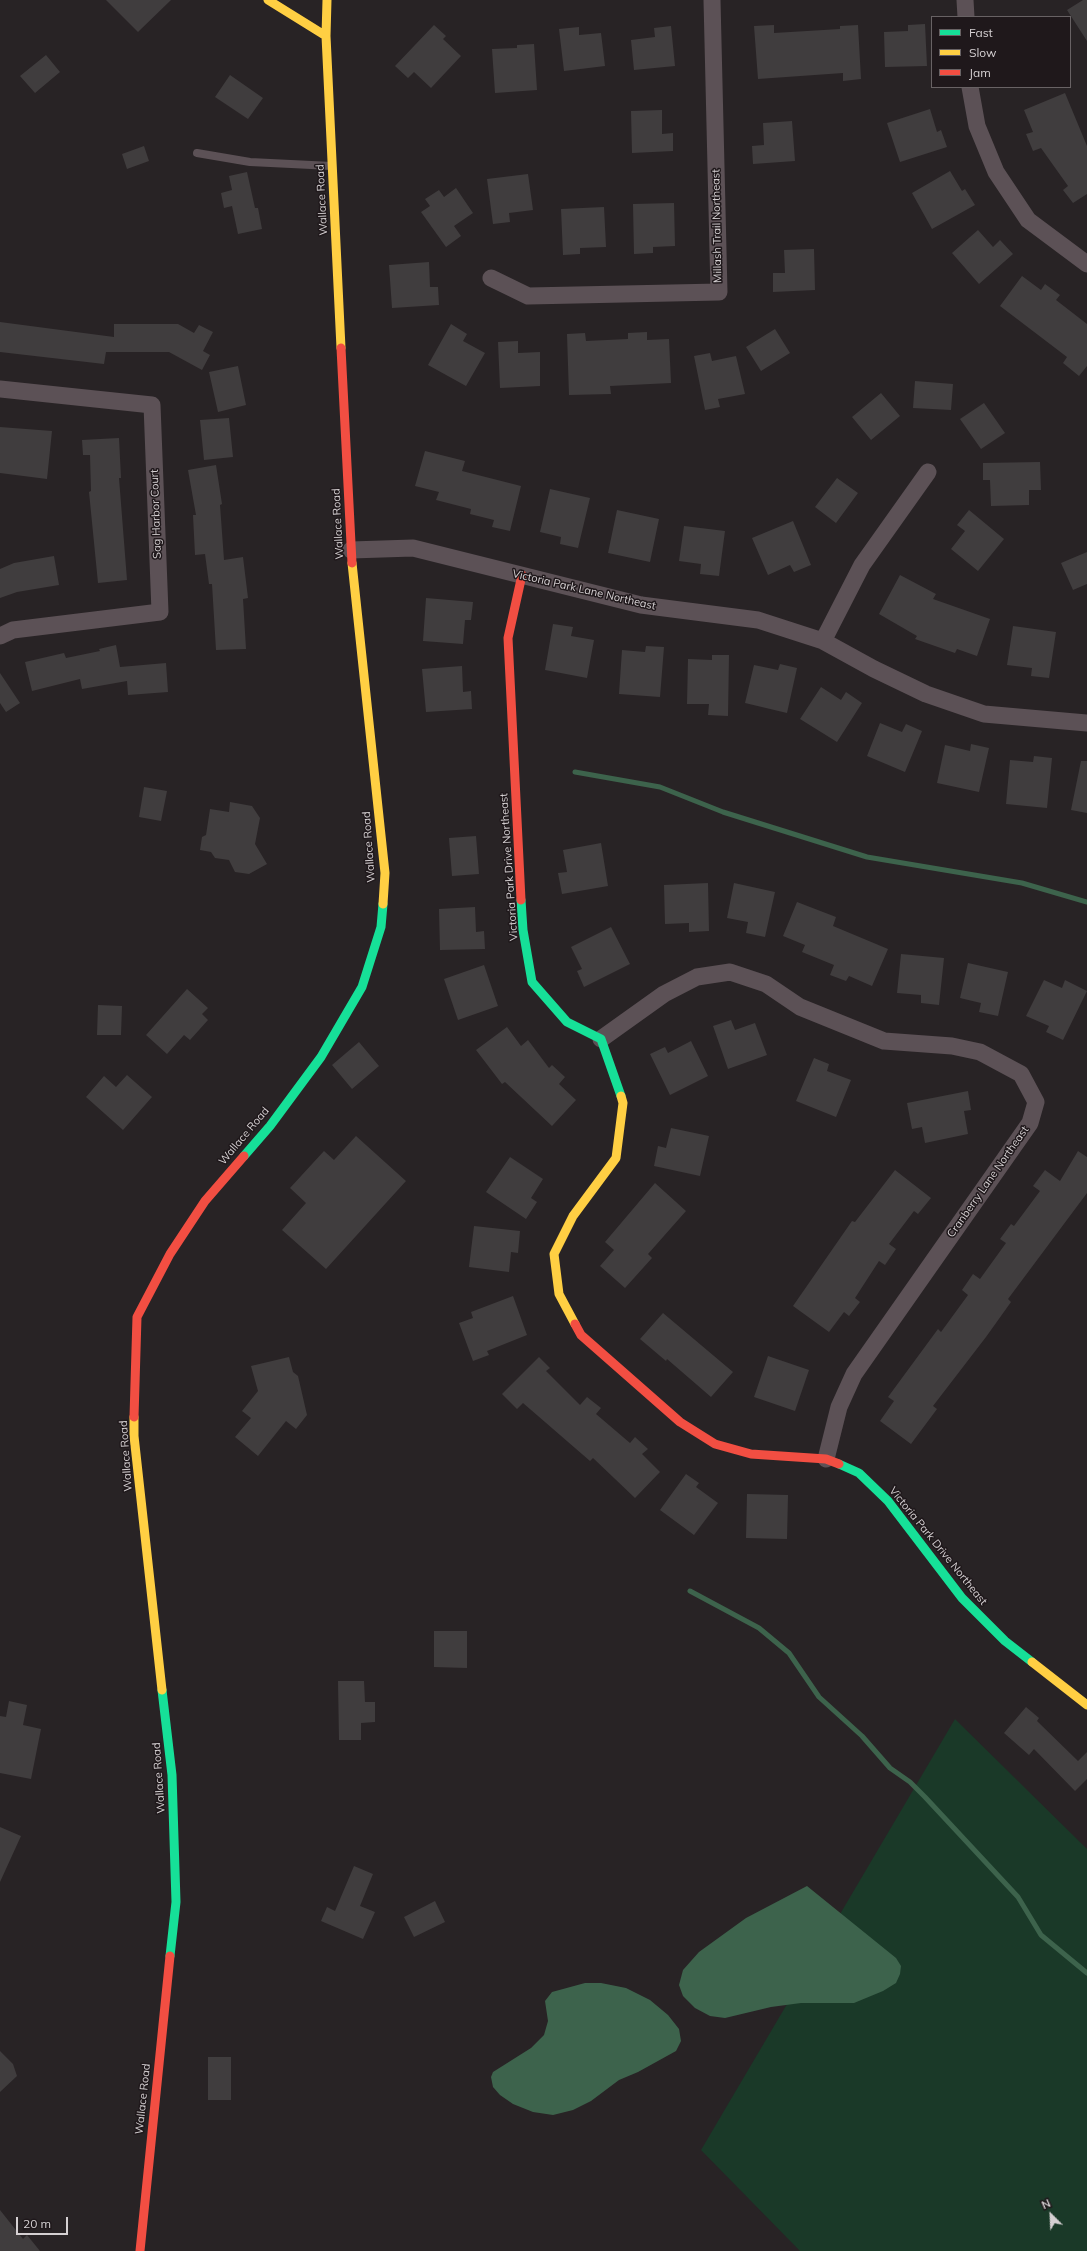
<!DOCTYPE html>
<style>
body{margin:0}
#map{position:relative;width:1087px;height:2251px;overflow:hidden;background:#282325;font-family:Mulish,sans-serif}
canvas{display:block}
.legend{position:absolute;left:931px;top:16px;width:140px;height:72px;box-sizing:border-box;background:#1f181b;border:1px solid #686264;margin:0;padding:5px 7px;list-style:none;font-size:12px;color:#d5d0d2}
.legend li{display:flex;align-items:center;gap:8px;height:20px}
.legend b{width:20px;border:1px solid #686264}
.north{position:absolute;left:1031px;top:2195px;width:40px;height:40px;-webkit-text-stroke:3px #1f181b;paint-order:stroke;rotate:336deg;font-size:11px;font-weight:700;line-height:16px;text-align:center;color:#d5d0d2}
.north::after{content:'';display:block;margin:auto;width:14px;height:18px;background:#d5d0d2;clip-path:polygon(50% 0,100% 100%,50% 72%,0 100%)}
.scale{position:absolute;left:16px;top:2217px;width:52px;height:18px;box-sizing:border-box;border:2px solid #d5d0d2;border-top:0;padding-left:5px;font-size:12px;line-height:14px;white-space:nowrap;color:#d5d0d2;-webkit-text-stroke:3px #1f181b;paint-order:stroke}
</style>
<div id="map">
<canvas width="1087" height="2251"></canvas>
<ul class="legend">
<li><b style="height:5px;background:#16e098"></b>Fast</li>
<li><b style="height:5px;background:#ffcf43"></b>Slow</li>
<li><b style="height:5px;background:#f24e42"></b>Jam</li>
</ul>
<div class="north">N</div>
<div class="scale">20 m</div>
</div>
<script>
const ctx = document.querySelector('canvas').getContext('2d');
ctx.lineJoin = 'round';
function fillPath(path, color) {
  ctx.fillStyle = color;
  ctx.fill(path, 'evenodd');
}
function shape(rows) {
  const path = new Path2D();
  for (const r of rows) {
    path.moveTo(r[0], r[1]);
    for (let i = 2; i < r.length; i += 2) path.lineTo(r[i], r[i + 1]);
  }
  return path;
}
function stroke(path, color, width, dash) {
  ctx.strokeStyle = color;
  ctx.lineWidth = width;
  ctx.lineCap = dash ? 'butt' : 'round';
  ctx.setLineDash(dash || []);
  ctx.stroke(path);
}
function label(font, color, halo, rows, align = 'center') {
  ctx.font = font + ' Mulish,sans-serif';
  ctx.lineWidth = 3;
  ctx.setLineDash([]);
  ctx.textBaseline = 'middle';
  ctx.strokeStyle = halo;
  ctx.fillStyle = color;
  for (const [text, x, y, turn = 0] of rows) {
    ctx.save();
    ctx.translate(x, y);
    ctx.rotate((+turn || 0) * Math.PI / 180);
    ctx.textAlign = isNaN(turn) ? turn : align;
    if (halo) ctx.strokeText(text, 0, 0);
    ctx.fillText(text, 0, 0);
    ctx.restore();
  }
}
const green = shape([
 [955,1719,1087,1849,1087,2251,800,2251,701,2150]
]);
const water = shape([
 [807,1886,896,1958,901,1966,900,1974,896,1983,883,1991,854,2003,801,2003,771,2007,725,2018,710,2016,695,2008,683,1996,679,1985,683,1970,699,1952,746,1918],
 [585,1983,601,1983,626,1988,650,2000,668,2015,679,2029,681,2041,676,2051,638,2072,619,2080,591,2101,573,2110,553,2115,533,2112,513,2104,500,2095,493,2087,491,2077,493,2072,531,2048,544,2035,548,2021,545,2001,552,1992]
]);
const stream = shape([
 [575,772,660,787,723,812,867,857,1022,883,1087,902],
 [690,1591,759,1628,789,1653,819,1697,862,1736,890,1768,910,1782,925,1797,1018,1897,1041,1935,1087,1973]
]);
const building = shape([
 [106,0,171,0,138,32],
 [1083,0,1087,0,1087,41,1067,10],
 [925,24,927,66,885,67,884,32,908,31,908,25],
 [434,25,446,36,443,39,461,56,431,88,414,72,408,78,395,66],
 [774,25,774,33,840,29,840,26,858,25,861,79,843,81,843,73,758,79,754,26],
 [671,26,675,66,634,70,631,40,655,37,654,28],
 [579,27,579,35,601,33,605,66,564,71,559,29],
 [534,44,537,90,495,93,492,49,517,48,517,45],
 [46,55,60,72,35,93,20,76],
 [230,75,263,98,248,119,215,97],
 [1065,93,1087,146,1087,194,1073,203,1063,190,1068,186,1041,148,1033,151,1026,134,1033,132,1024,110],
 [930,109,937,132,941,130,947,147,900,162,887,123],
 [662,110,662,134,673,133,673,151,632,153,631,111],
 [792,121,795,161,753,164,752,146,764,145,763,123],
 [144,146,149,161,127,169,122,154],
 [950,171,962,191,965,189,975,205,932,229,912,193],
 [247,172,255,208,258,208,262,229,238,234,232,206,224,208,221,193,232,190,229,176],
 [528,174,533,210,509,213,510,222,493,224,487,179],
 [456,188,473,213,454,226,461,236,446,247,421,212,430,206,425,199,439,190,444,197],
 [674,203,675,246,653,247,653,253,634,254,633,204],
 [604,207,606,247,580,248,580,254,563,255,561,209],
 [978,230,993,247,1000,240,1013,254,979,284,952,253],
 [814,249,815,290,773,292,773,273,785,273,784,250],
 [429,262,430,287,438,287,439,305,392,308,389,265],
 [1022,276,1041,290,1045,284,1060,295,1056,300,1087,324,1087,366,1079,376,1063,363,1067,357,1000,306],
 [0,322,114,337,114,324,178,324,194,333,199,325,213,332,203,351,210,355,202,370,169,352,106,352,104,364,0,352],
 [451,324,467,334,463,341,485,353,466,386,428,365],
 [775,329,790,353,761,371,746,347],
 [647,332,647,340,669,339,671,383,610,386,611,394,569,395,567,334,585,333,586,341,628,339,628,333],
 [518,341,518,353,540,352,540,386,500,388,498,342],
 [710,353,712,361,736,356,745,394,718,399,720,407,705,410,694,356],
 [238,366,246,405,218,412,209,372],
 [915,381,953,384,951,410,913,408],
 [881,393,900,416,871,440,852,417],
 [984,403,1005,433,981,449,960,419],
 [229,418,233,457,204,460,200,420],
 [0,427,52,431,47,479,0,473],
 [119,438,121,478,119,478,127,580,98,583,89,492,91,491,90,455,83,455,82,440],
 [425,451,465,461,462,471,521,486,510,531,492,527,494,520,470,514,471,509,436,500,439,492,415,486],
 [1040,462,1041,490,1029,490,1029,505,991,506,990,480,983,480,983,463],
 [216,465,222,504,220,505,224,560,243,557,248,598,243,599,246,649,216,650,212,584,209,584,205,554,195,555,193,515,196,515,188,470],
 [837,478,858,493,836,523,815,507],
 [550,489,590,498,578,548,560,544,561,537,540,532],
 [617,510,659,519,650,562,608,553],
 [969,510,1004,539,978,571,951,549,965,531,957,525],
 [793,521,811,565,794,572,790,565,768,575,752,538],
 [684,526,725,531,719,576,700,574,701,564,679,561],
 [1087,552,1087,584,1073,590,1061,563],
 [54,556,59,585,17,592,0,598,0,569,14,563],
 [900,575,936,594,933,599,990,619,977,656,957,649,955,653,915,639,917,636,879,614],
 [426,598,473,602,471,620,465,620,463,644,423,641],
 [553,624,573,627,571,636,594,640,587,678,545,670],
 [1013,626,1056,632,1049,678,1031,676,1032,668,1007,665],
 [116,645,120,667,166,663,168,692,128,695,127,681,82,689,80,679,32,691,25,662,64,653,66,658,100,651,99,649],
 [646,646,664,647,660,697,619,694,622,650,645,652],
 [712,655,729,655,728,716,708,715,709,704,687,704,688,659,712,660],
 [780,664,797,668,787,713,745,703,754,665,778,670],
 [462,666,463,692,471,691,472,709,426,712,422,669],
 [0,673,20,703,6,712,0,703],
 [821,687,841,700,846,692,862,703,837,742,800,719],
 [880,723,902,732,906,724,922,731,905,772,867,756],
 [971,744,989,748,979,792,937,783,945,745,970,751],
 [1034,756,1052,758,1047,808,1006,804,1010,760,1033,762],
 [1081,761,1087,761,1087,813,1071,810],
 [144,787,167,791,161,821,139,817],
 [230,802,252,806,260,818,255,844,267,864,249,874,235,872,229,860,215,858,211,852,200,850,202,837,206,835,210,809,229,812],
 [476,836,479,874,452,876,449,838],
 [601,843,608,886,562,894,558,873,567,872,563,850],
 [708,883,709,931,689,932,689,923,665,924,664,885],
 [734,883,775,892,765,937,746,933,748,922,727,918],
 [797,902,836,917,833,926,888,949,872,986,849,976,846,981,830,975,834,965,802,952,805,945,783,936],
 [475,907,476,932,484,931,485,949,440,950,439,909],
 [611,927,630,964,584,987,577,971,582,969,571,947],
 [901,954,944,958,939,1005,921,1003,921,995,897,993],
 [968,963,1008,972,998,1016,979,1012,981,1003,960,998],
 [484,965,498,1006,458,1020,444,979],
 [1044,980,1062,988,1065,980,1087,991,1063,1040,1046,1032,1049,1026,1026,1016],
 [187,989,208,1008,202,1014,208,1020,190,1040,184,1035,167,1054,146,1035],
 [98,1005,122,1006,121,1035,97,1035],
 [731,1020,735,1030,755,1023,767,1055,728,1069,713,1026],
 [507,1027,521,1046,528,1040,549,1068,552,1065,565,1077,559,1084,576,1100,552,1126,505,1082,502,1084,476,1050],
 [691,1041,708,1076,670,1095,650,1054,665,1047,668,1053],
 [359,1042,379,1066,352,1089,332,1065],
 [814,1058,829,1064,827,1071,851,1080,836,1117,796,1101],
 [127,1075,152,1097,123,1130,86,1097,104,1076,116,1087],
 [968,1091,971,1110,964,1111,968,1134,925,1143,922,1127,912,1129,907,1103],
 [671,1128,709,1136,700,1176,654,1166,658,1146,666,1148],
 [356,1136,406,1181,326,1269,282,1230,306,1203,290,1188,324,1151,334,1160],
 [1078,1151,1087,1157,1087,1193,1008,1299,1011,1302,986,1337,933,1406,937,1409,911,1444,880,1421,894,1401,888,1397,938,1329,941,1332,968,1295,962,1290,973,1274,980,1279,1006,1243,1000,1239,1011,1224,1014,1226,1040,1191,1033,1186,1045,1170,1060,1181],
 [510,1157,543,1179,531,1198,537,1202,526,1219,486,1192],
 [895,1170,931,1198,918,1214,914,1211,889,1244,896,1249,885,1265,879,1261,855,1298,860,1302,849,1316,844,1312,829,1332,793,1306,852,1221,855,1222],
 [655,1183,686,1211,648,1254,652,1258,625,1288,600,1266,614,1250,605,1242],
 [474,1226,520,1231,518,1253,511,1252,509,1272,469,1267],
 [513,1296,527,1335,487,1351,489,1355,473,1361,459,1323,473,1318,471,1312],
 [663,1313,733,1372,711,1397,667,1359,666,1361,640,1339],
 [768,1356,809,1370,795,1411,754,1397],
 [289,1357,293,1372,298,1376,307,1415,296,1429,286,1421,258,1456,235,1437,251,1418,242,1411,258,1391,251,1366],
 [539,1357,550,1368,546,1371,580,1405,587,1397,601,1408,596,1414,630,1443,635,1437,648,1449,642,1454,660,1472,635,1498,593,1458,590,1461,523,1403,517,1409,502,1394],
 [686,1474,699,1483,696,1487,718,1503,694,1535,660,1510],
 [747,1494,788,1495,787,1539,746,1538],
 [434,1631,467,1631,467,1668,434,1667],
 [338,1681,364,1681,365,1702,375,1702,375,1722,361,1723,361,1740,339,1740],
 [9,1701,27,1705,23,1725,41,1729,31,1779,0,1773,0,1716,6,1717],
 [1026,1707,1039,1718,1037,1721,1078,1761,1087,1752,1087,1779,1075,1791,1034,1749,1029,1755,1004,1733],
 [0,1827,21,1836,0,1882],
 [354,1866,373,1874,360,1906,375,1912,363,1939,321,1921,327,1907,335,1911],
 [435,1901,445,1922,414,1937,404,1917],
 [0,2051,13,2064,17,2076,0,2092],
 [208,2057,231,2057,231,2100,208,2100],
 [0,2210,23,2239,27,2235,40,2251,0,2251]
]);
const lane = shape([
 [197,153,250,162,332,166]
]);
const street = shape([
 [965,0,966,17],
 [970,87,977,126,996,172,1028,220,1087,264],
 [491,278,528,296,719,292,712,0],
 [0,389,152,405,160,612,13,630,0,636],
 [351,550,413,548,641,605,758,620,823,641,874,669,926,694,984,714,1087,723],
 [823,641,862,565,928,472],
 [601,1039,664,994,697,977,730,972,766,984,800,1007,884,1041,952,1046,980,1052,1021,1074,1036,1102,1030,1123,854,1374,839,1407,826,1459]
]);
const fast = shape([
 [521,900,523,930,532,982,567,1022,601,1039,621,1096],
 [244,1156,270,1126,321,1057,362,987,381,927,383,904],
 [839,1464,859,1473,888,1501,962,1598,1005,1641,1032,1662],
 [162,1690,172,1775,176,1902,170,1956]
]);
const slow = shape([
 [268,0,326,36],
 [327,0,326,36,341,348],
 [352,563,385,873,383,904],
 [575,1324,559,1294,554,1254,573,1216,616,1158,623,1103,621,1096],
 [134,1417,134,1436,162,1690],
 [1032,1662,1087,1705]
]);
const jam = shape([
 [341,348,352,563],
 [521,900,508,638,522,575],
 [575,1324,581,1335,680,1422,715,1444,751,1454,826,1459,839,1464],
 [134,1417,137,1317,170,1254,205,1201,244,1156],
 [140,2251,170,1956]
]);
const streetNames = [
 ["Wallace Road",322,200,-93],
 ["Millash Trail Northeast",717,226,-91],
 ["Sag Harbor Court",156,514,-92],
 ["Wallace Road",338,524,-93],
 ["Victoria Park Lane Northeast",584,590,13],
 ["Wallace Road",369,847,-94],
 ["Victoria Park Drive Northeast",509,867,-94],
 ["Wallace Road",244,1136,-50],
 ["Cranberry Lane Northeast",988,1182,-55],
 ["Wallace Road",126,1456,-94],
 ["Victoria Park Drive Northeast",938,1546,51],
 ["Wallace Road",159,1778,-94],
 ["Wallace Road",143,2099,-84]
];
fillPath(green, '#1a3928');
fillPath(water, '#3d634c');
stroke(stream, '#3d634c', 5);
fillPath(building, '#403d3e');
stroke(lane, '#5c5156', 8);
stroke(street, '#5c5156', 17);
stroke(fast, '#16e098', 9);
stroke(slow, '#ffcf43', 9);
stroke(jam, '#f24e42', 9);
label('11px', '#d5d0d2', '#1f181b', streetNames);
</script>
